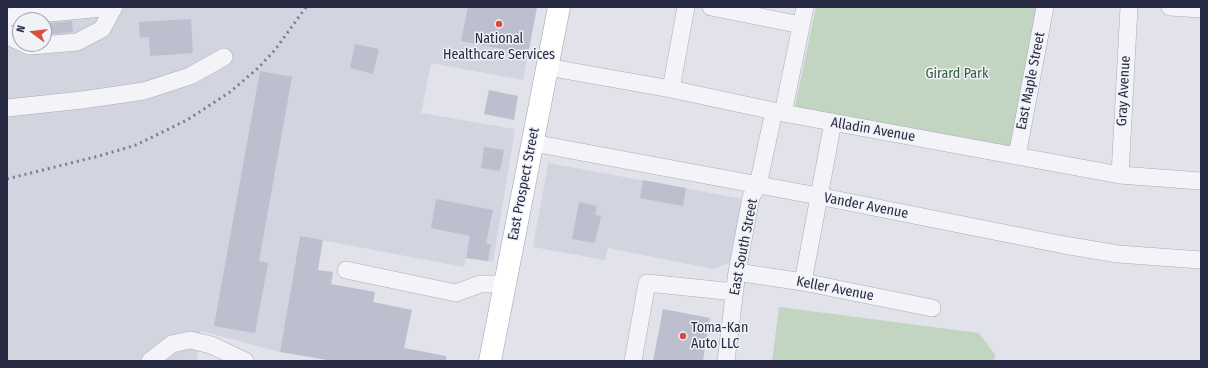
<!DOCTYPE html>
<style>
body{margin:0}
#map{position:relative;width:1208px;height:368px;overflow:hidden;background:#e1e2ea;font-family:"Fira Sans Condensed",sans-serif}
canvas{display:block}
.frame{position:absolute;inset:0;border:8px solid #282b43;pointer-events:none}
.north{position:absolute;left:12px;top:12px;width:40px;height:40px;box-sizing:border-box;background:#f0f2f8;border:1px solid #a0a2b0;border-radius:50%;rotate:285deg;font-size:11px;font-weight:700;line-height:16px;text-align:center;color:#282b43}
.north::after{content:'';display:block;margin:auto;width:14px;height:18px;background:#d84e3e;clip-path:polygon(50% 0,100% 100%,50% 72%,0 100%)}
</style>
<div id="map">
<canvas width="1208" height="368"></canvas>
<div class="frame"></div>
<div class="north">N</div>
</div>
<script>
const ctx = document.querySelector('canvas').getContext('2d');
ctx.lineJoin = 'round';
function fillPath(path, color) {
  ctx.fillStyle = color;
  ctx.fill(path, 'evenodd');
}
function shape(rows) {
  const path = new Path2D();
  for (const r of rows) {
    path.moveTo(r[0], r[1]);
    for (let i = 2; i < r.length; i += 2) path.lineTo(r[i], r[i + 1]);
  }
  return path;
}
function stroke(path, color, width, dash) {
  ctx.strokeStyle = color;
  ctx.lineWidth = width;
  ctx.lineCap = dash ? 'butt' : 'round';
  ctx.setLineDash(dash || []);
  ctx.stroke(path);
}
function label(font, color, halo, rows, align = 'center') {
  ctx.font = font + ' "Fira Sans Condensed",sans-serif';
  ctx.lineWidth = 3;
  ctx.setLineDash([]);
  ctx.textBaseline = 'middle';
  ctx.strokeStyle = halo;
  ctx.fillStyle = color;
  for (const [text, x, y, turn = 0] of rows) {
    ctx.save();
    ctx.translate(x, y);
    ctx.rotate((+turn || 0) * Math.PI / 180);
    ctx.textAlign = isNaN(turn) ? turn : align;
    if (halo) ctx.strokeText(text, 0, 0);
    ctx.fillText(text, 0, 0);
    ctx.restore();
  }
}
const built = shape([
 [7,7,537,7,523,80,431,63,421,113,515,129,493,262,466,258,464,267,300,236,280,352,201,331,197,361,8,361],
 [20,20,44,20,44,44,20,44],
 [548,163,743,199,733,261,714,269,608,248,605,260,533,247]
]);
const green = shape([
 [816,7,1039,7,1012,151,794,111],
 [779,307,979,333,995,355,994,361,772,361]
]);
const building = shape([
 [468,7,537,7,528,54,461,41],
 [191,19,193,53,150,56,149,37,140,38,139,22],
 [72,21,73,32,44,35,44,24],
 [355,44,379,49,373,74,350,68],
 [260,71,292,77,259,261,268,263,255,333,214,326],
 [489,90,518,96,514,120,484,114],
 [484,147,504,150,500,171,481,168],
 [643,180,686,188,683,206,640,198],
 [436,199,493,210,486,243,491,244,488,261,466,258,470,236,431,228],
 [579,202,597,206,595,215,601,216,595,243,572,239],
 [300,236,323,240,318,270,333,272,331,284,375,292,373,302,412,310,404,348,446,356,446,361,333,361,280,352],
 [663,309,710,318,703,361,653,361]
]);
const minor = shape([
 [711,7,801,25],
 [1170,7,1201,9],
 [7,17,113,7],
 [7,33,12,38,20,42],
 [25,44,30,46,77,42,102,29,114,7],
 [547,67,671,89,783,113,1120,175,1201,181],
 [671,89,686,7],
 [7,108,82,100,144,91,190,76,224,57],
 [783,113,805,7],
 [533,143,818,196,1064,245,1118,254,1201,260],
 [1017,156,1045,7],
 [1120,175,1129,7],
 [346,270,456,293,480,284,504,284],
 [737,272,803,282,932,308],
 [803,282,833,122],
 [150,361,172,344,190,340,211,345,245,361],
 [633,361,647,283,735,292],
 [726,361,737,272,751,197,758,185,774,111]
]);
const major = shape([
 [490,361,559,7]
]);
const rail = shape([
 [7,179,99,156,136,145,187,120,230,92,257,69,275,50,306,7]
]);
const markers = [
 [499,24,4,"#d84e3e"],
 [683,336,4,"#d84e3e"]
];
const poiNames = [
 ["National",499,39],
 ["Healthcare Services",499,55],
 ["Toma-Kan",691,328,"left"],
 ["Auto LLC",691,344,"left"]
];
const parkNames = [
 ["Girard Park",957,74]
];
const streetNames = [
 ["East Maple Street",1031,81,-79],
 ["Gray Avenue",1124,91,-87],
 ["Alladin Avenue",873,130,10],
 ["East Prospect Street",524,184,-79],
 ["Vander Avenue",866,206,11],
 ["East South Street",744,247,-79],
 ["Keller Avenue",835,289,11]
];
fillPath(built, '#d2d4e0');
fillPath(green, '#c1d5c1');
fillPath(building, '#bdbfce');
stroke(minor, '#aaabb8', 18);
stroke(major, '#9fa2b7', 23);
stroke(minor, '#f4f4f8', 17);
stroke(major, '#fff', 22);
stroke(rail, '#797c95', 3, [2, 4]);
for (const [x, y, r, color] of markers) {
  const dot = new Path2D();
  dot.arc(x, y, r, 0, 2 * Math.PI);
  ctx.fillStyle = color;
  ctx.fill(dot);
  stroke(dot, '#f0f2f8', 1.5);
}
label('14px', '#282b43', '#f0f2f8', poiNames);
label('14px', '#346037', '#f0f2f8', parkNames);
label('14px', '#282b43', '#f0f2f8', streetNames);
</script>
